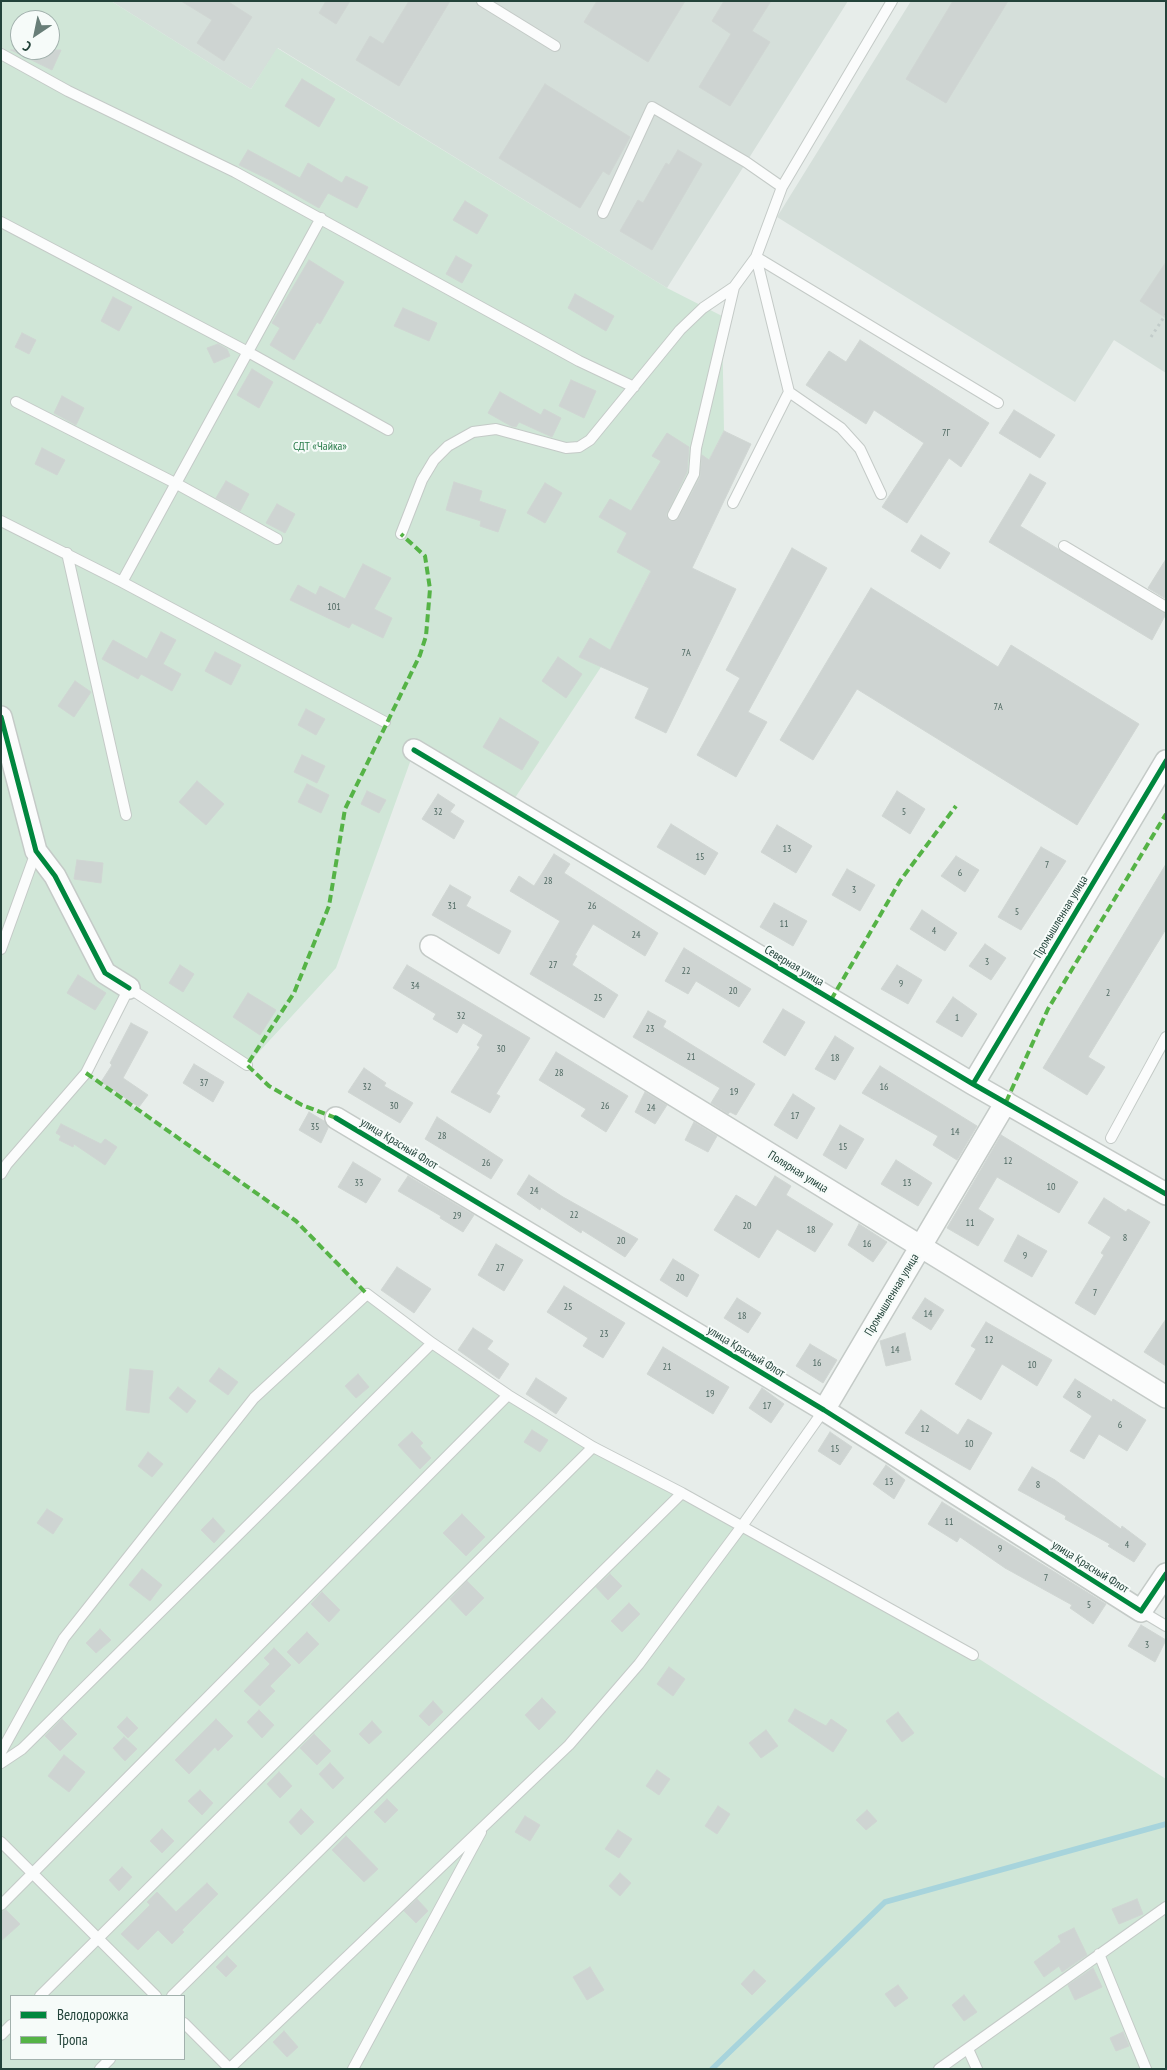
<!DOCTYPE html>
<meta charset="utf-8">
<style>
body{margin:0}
#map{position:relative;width:1167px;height:2070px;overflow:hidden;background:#e7edea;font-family:"PT Sans Narrow",sans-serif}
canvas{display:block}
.frame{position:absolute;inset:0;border:2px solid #23433a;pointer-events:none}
.legend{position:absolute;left:10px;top:1995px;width:175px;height:65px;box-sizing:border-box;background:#f6fbf9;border:1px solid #a2b1ad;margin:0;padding:6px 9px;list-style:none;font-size:15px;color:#23433a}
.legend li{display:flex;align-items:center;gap:10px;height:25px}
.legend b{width:25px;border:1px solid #a2b1ad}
.north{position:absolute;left:10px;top:10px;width:50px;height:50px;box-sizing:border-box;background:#f6fbf9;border:1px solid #a2b1ad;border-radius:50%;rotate:214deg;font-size:14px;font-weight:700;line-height:20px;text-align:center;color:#23433a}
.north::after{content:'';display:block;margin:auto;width:18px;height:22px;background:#687e78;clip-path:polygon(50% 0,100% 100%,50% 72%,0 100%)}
</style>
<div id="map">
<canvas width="1167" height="2070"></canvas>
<div class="frame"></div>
<ul class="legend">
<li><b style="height:6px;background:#00873e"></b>Велодорожка</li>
<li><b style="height:6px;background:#55b346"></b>Тропа</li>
</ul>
<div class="north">С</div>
</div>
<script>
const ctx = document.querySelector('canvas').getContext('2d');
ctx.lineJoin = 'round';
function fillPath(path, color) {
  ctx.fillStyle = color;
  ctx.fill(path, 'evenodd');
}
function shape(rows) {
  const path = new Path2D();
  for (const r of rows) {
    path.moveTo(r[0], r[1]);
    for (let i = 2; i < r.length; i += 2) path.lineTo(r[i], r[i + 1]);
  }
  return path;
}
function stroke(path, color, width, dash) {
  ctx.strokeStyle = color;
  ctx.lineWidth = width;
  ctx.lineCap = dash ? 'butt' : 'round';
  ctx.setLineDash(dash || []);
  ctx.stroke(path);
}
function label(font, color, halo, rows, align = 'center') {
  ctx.font = font + ' "PT Sans Narrow",sans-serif';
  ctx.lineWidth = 4;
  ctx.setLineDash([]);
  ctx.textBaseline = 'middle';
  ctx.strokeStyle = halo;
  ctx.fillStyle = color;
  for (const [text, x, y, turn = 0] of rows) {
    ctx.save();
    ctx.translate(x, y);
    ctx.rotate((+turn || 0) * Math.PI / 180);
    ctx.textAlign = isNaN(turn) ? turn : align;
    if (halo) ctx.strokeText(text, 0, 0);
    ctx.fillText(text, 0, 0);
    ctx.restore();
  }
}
const built = shape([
 [111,1,848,1,667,288,278,48,251,89],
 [911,1,1166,1,1166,373,1114,340,1075,402,777,217]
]);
const green = shape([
 [1,1,111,1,251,89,277,48,667,288,722,316,724,431,601,667,509,807,414,751,336,968,247,1065,129,989,86,1073,296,1221,367,1294,508,1395,973,1655,1166,1779,1166,2069,1,2069],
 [20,20,50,20,50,50,20,50],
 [11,1996,184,1996,184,2059,11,2059]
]);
const stream = shape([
 [712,2069,885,1902,1166,1824]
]);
const building = shape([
 [181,1,227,1,252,17,224,61,197,43,212,20,181,1],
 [326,1,350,1,336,24,319,13,326,1],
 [409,1,450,1,399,86,356,60,370,36,383,44,409,1],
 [597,1,685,1,648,62,584,22,597,1],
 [724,1,771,1,752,31,770,42,730,106,699,87,731,34,712,21,724,1],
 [953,1,1008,1,946,103,906,79,953,1],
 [11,50,61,50,52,70,11,50],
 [302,79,335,99,319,127,285,106,302,79],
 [545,84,630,137,609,175,603,171,580,208,499,158,545,84],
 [248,150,300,178,308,163,342,183,346,176,368,187,357,208,328,193,319,208,270,180,239,165,248,150],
 [678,150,702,164,652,250,620,231,638,200,643,203,666,163,669,165,678,150],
 [465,201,488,215,477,234,453,220,465,201],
 [456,256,472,265,462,283,446,274,456,256],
 [309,260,344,282,320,324,317,322,294,360,270,345,280,328,272,323,309,260],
 [1166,262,1166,318,1140,301,1166,262],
 [575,294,614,316,606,331,568,308,575,294],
 [113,297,132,307,119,331,101,321,113,297],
 [403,308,437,323,429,341,394,326,403,308],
 [22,333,36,340,29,354,15,347,22,333],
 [860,340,989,423,961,467,949,458,907,523,882,507,924,443,874,410,866,424,806,385,829,351,846,362,860,340],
 [218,344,227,349,230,356,214,363,207,348,218,344],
 [252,369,273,382,259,408,237,395,252,369],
 [571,380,596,391,584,418,559,406,571,380],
 [500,392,541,415,544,409,561,418,552,437,519,422,516,427,511,426,488,413,500,392],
 [62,396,84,408,76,425,54,413,62,396],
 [1014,410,1055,435,1040,458,999,433,1014,410],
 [724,431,751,444,692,568,736,589,666,733,635,718,649,688,579,657,590,638,610,650,651,571,617,552,627,533,599,517,610,499,631,511,661,461,652,456,667,433,689,447,687,472,666,515,670,521,677,520,700,477,702,455,709,460,724,431],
 [42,448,65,460,57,475,35,464,42,448],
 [1030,474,1046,483,1020,526,1166,614,1152,640,989,542,1030,474],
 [226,481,249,494,240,511,216,498,226,481],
 [454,482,482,491,479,501,506,510,498,532,480,526,481,521,446,510,454,482],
 [545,483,562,493,545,523,527,513,545,483],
 [277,504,295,514,285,533,266,523,277,504],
 [921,535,950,553,940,569,911,551,921,535],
 [792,548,827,568,748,712,767,722,736,777,697,755,740,678,726,670,792,548],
 [1166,559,1166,599,1148,588,1166,559],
 [363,564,391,578,374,609,392,618,383,638,352,623,349,628,290,600,298,585,316,595,320,586,345,599,363,564],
 [871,588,998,667,1011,645,1139,724,1077,825,857,689,813,760,780,740,871,588],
 [161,632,176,640,163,664,181,674,172,691,141,674,138,679,102,659,113,640,147,659,161,632],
 [215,652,241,665,231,685,205,671,215,652],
 [558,657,582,674,566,698,542,681,558,657],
 [75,681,91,692,74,717,58,706,75,681],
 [306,709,325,719,316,735,298,725,306,709],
 [500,718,539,742,522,770,483,747,500,718],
 [302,755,325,766,317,783,294,772,302,755],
 [197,781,224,804,206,825,179,802,197,781],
 [307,784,329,795,321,813,298,802,307,784],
 [367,791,386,800,379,813,361,804,367,791],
 [897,791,925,809,910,834,882,816,897,791],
 [438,794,455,805,450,812,464,821,454,839,422,819,438,794],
 [671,824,718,853,705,875,657,847,671,824],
 [777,825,812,846,796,873,761,852,777,825],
 [1041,847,1066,861,1021,930,998,917,1041,847],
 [554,854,570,864,564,873,658,933,645,956,593,924,575,955,577,956,572,965,618,995,604,1018,530,974,560,921,510,891,519,876,534,886,554,854],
 [956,856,979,870,965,892,941,876,956,856],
 [77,860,103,863,101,883,74,879,77,860],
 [1166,864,1166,929,1088,1057,1105,1067,1087,1095,1043,1068,1166,864],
 [847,869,875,885,860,911,832,895,847,869],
 [450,885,471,897,466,906,511,931,499,954,432,915,450,885],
 [774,903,807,921,793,946,760,927,774,903],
 [922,910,957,933,945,951,910,929,922,910],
 [985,944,1006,958,991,980,969,966,985,944],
 [684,948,751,989,739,1007,696,981,688,994,665,981,684,948],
 [180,965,194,974,183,992,169,983,180,965],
 [407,965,530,1038,496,1094,500,1096,490,1113,451,1092,480,1047,477,1045,483,1035,463,1023,457,1033,433,1019,436,1014,393,988,407,965],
 [897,965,922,980,908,1004,881,989,897,965],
 [78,975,106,993,95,1010,67,993,78,975],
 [248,993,276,1010,260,1035,233,1017,248,993],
 [953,997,977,1014,962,1037,936,1022,953,997],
 [783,1009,805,1022,785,1056,763,1042,783,1009],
 [648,1011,666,1021,663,1027,755,1084,736,1115,730,1112,728,1114,711,1103,720,1088,633,1037,648,1011],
 [131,1023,148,1032,123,1078,148,1095,139,1107,101,1082,112,1065,110,1063,131,1023],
 [835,1036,854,1048,835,1080,815,1069,835,1036],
 [556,1052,628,1096,606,1132,581,1116,586,1109,539,1080,556,1052],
 [194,1064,224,1082,213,1102,183,1083,194,1064],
 [880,1066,977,1126,957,1160,933,1145,938,1136,862,1093,880,1066],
 [364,1068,386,1083,384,1086,413,1103,400,1123,348,1092,364,1068],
 [645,1092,667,1105,655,1124,635,1112,645,1092],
 [793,1094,815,1108,797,1139,774,1125,793,1094],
 [309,1112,324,1121,328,1128,321,1143,299,1130,309,1112],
 [437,1117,503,1160,491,1179,425,1139,437,1117],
 [694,1122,717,1136,708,1152,685,1140,694,1122],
 [61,1124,101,1144,105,1139,117,1147,105,1165,74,1144,73,1147,59,1140,61,1136,56,1133,61,1124],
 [840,1125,864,1139,846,1169,823,1155,840,1125],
 [1001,1135,1078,1182,1059,1213,997,1177,978,1209,994,1219,978,1246,947,1228,1001,1135],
 [896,1160,932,1183,918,1206,881,1184,896,1160],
 [353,1162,381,1179,366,1203,338,1187,353,1162],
 [529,1175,563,1197,638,1239,625,1257,582,1230,581,1233,541,1207,540,1210,517,1194,529,1175],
 [408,1176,474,1215,463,1232,440,1218,441,1216,398,1191,408,1176],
 [775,1176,791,1186,786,1195,833,1224,815,1252,777,1229,759,1258,714,1230,736,1195,756,1207,775,1176],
 [1104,1198,1126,1212,1128,1209,1150,1222,1095,1315,1075,1303,1104,1255,1101,1253,1111,1237,1088,1223,1104,1198],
 [859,1224,887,1242,873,1262,848,1245,859,1224],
 [1018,1235,1047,1251,1032,1277,1004,1261,1018,1235],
 [496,1244,523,1260,504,1291,478,1275,496,1244],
 [673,1259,699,1275,687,1297,660,1280,673,1259],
 [397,1267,431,1289,414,1313,381,1290,397,1267],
 [564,1286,625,1323,603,1358,583,1346,588,1338,547,1312,564,1286],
 [737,1298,761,1313,748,1333,724,1318,737,1298],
 [925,1298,944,1310,931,1330,912,1318,925,1298],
 [1166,1319,1166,1366,1144,1352,1166,1319],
 [986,1322,1052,1360,1037,1386,1002,1364,981,1400,955,1384,976,1349,971,1346,986,1322],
 [473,1328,493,1341,487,1349,509,1364,499,1379,458,1350,473,1328],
 [905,1333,911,1360,886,1366,880,1341,905,1333],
 [810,1344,837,1360,823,1383,796,1366,810,1344],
 [663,1347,729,1387,713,1414,647,1374,663,1347],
 [219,1368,238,1382,228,1395,209,1381,219,1368],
 [130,1369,153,1371,149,1413,126,1410,130,1369],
 [358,1374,369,1387,356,1398,345,1386,358,1374],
 [536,1378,567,1398,556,1414,526,1394,536,1378],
 [1075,1379,1112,1402,1113,1399,1146,1420,1127,1451,1099,1434,1084,1459,1070,1451,1092,1416,1063,1397,1075,1379],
 [178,1387,196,1401,187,1413,169,1398,178,1387],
 [762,1388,784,1404,771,1423,749,1408,762,1388],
 [921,1410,958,1435,968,1419,992,1433,970,1470,905,1433,921,1410],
 [532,1430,548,1440,540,1452,524,1442,532,1430],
 [412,1432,423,1443,420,1446,431,1458,420,1469,398,1445,412,1432],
 [830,1432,852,1447,840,1465,818,1451,830,1432],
 [148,1452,163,1464,152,1477,138,1466,148,1452],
 [886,1465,905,1480,894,1499,873,1484,886,1465],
 [1032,1467,1055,1480,1121,1529,1122,1526,1146,1544,1134,1562,1108,1546,1110,1544,1065,1519,1066,1516,1018,1490,1032,1467],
 [942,1502,1106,1604,1093,1624,1070,1608,1072,1605,1005,1568,960,1537,957,1542,928,1524,942,1502],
 [47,1509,63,1519,53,1534,37,1523,47,1509],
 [462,1514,485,1537,466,1556,443,1533,462,1514],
 [213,1518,225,1531,214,1543,201,1530,213,1518],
 [142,1569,162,1585,150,1601,129,1585,142,1569],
 [610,1574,622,1586,608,1600,596,1587,610,1574],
 [467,1581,484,1598,466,1616,450,1599,467,1581],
 [322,1592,340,1610,329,1622,311,1604,322,1592],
 [629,1603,640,1614,622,1632,611,1621,629,1603],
 [1141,1625,1166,1640,1155,1662,1128,1646,1141,1625],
 [100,1629,111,1640,96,1653,86,1643,100,1629],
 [307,1632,319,1644,299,1664,287,1652,307,1632],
 [274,1648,291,1665,270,1686,275,1691,260,1706,244,1691,270,1664,264,1658,274,1648],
 [669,1667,685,1679,673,1696,657,1684,669,1667],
 [542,1698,556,1712,539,1730,525,1715,542,1698],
 [433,1701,443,1712,429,1726,419,1716,433,1701],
 [795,1709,826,1726,831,1719,847,1730,833,1752,788,1721,795,1709],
 [259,1710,274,1725,262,1738,247,1722,259,1710],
 [898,1712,914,1733,902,1742,886,1721,898,1712],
 [127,1717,138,1728,128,1738,117,1727,127,1717],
 [62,1719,77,1734,60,1751,45,1736,62,1719],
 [216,1719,233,1736,218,1751,215,1747,189,1774,175,1760,216,1719],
 [372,1721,382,1732,369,1744,359,1734,372,1721],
 [766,1730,778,1746,761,1758,749,1743,766,1730],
 [314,1734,331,1751,317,1765,300,1748,314,1734],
 [124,1737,137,1749,125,1761,113,1748,124,1737],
 [64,1755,85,1772,69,1792,48,1776,64,1755],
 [330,1763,344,1778,333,1789,319,1774,330,1763],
 [657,1770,670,1779,659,1795,646,1786,657,1770],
 [279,1772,292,1786,280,1798,267,1784,279,1772],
 [200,1790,213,1803,202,1815,188,1801,200,1790],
 [387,1799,398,1810,385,1823,374,1812,387,1799],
 [718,1806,730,1814,717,1834,705,1826,718,1806],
 [301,1809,314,1822,301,1835,289,1822,301,1809],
 [867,1810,877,1821,866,1830,856,1820,867,1810],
 [525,1816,540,1825,530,1841,515,1832,525,1816],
 [162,1829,174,1841,162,1853,150,1841,162,1829],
 [618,1830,632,1839,619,1858,605,1849,618,1830],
 [346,1836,378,1869,364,1882,332,1850,346,1836],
 [122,1867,132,1877,119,1891,109,1880,122,1867],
 [620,1873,631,1883,620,1896,609,1886,620,1873],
 [207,1883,218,1894,182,1930,184,1932,172,1944,158,1930,138,1950,121,1934,150,1905,147,1902,157,1892,176,1912,207,1883],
 [417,1899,428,1911,416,1923,404,1911,417,1899],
 [1137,1899,1143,1914,1119,1924,1112,1909,1137,1899],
 [6,1910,20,1924,1,1941,1,1912,6,1910],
 [1074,1928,1087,1955,1062,1972,1059,1966,1044,1977,1034,1962,1061,1942,1058,1936,1074,1928],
 [227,1956,237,1966,226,1977,216,1967,227,1956],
 [590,1967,604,1990,587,2000,573,1977,590,1967],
 [1093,1968,1102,1987,1075,2000,1068,1985,1093,1968],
 [754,1970,766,1981,752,1995,741,1984,754,1970],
 [898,1985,908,1998,895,2007,885,1994,898,1985],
 [964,1995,977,2012,964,2021,952,2005,964,1995],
 [284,2031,298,2047,287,2057,273,2042,284,2031],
 [1123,2032,1129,2046,1116,2051,1110,2038,1123,2032]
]);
const path = shape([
 [1151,337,1166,314]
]);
const service = shape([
 [482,1,555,46],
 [892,1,782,187,756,257,998,403],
 [1,54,68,91,235,172,579,361,634,387],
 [603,213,652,107,746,162,782,187],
 [1,222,248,352,388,430],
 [789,392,841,428,860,449,881,494],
 [16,402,177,484,277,539],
 [733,503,789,392,756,257],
 [673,515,694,474,696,448,734,287],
 [1,521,122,582,385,722],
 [401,534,422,480,434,460,448,446,473,432,496,429,566,448,579,447,590,440,680,330,703,308,734,287,756,257],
 [1064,546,1166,607],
 [67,553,126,815],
 [122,582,321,218],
 [1,949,36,852],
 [1111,1138,1166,1037],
 [1,1174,7,1164,86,1073,129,988,247,1065],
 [1141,1611,1166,1626],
 [1,1752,64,1638,254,1398,367,1294,432,1343,508,1395,593,1447,682,1493,973,1655],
 [1,1763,22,1749,432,1343],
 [1,1842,156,1996],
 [1,1905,508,1395],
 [1099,1954,1146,2069],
 [40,1996,593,1447],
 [172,1996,682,1493],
 [184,2023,230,2069],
 [1,2035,11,2025],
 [968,2049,977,2069],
 [100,2069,110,2059],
 [229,2069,569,1745,639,1664,742,1526,824,1410],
 [353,2069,481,1832],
 [939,2069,1166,1907]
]);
const minor = shape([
 [1,717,36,851,55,876,105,973,129,988],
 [414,750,973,1084,1166,1194],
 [431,946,1166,1397],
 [973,1084,1166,761],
 [336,1118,824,1410,1141,1611,1166,1574],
 [824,1410,1006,1102]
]);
const quiet = shape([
 [831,1000,900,881,956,806],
 [86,1073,296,1221,367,1294],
 [1006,1102,1048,1009,1166,814],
 [336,1118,302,1105,269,1086,247,1065,294,993,329,906,345,809,420,655,426,636,430,589,425,556,401,534]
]);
const cycleway = shape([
 [1,717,36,851,55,876,105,973,129,988],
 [414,750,973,1084,1166,1194],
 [973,1084,1166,761],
 [336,1118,824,1410,1141,1611,1166,1574]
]);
const numberNames = [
 ["7Г",946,433],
 ["101",334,607],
 ["7А",686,653],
 ["7А",998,707],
 ["32",438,812],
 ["5",904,812],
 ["13",787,849],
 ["15",700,857],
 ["7",1047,865],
 ["6",960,873],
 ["28",548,881],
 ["3",854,890],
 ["31",452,906],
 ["26",592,906],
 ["5",1017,912],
 ["11",784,924],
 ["4",934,931],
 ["24",636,935],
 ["3",987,962],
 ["27",553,965],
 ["22",686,971],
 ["9",901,984],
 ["34",415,986],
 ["20",733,991],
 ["2",1108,993],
 ["25",598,998],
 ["32",461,1016],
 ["1",957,1018],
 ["23",650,1029],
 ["30",501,1049],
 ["21",691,1057],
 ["18",835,1058],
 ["28",559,1073],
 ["37",204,1083],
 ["32",367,1087],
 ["16",884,1087],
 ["19",734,1092],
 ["30",394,1106],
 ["26",605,1106],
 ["24",651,1108],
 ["17",795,1116],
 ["35",315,1127],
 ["14",955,1132],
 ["28",442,1136],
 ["15",843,1147],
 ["12",1008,1161],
 ["26",486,1163],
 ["33",359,1183],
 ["13",907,1183],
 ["10",1051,1187],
 ["24",534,1191],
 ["22",574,1215],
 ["29",457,1216],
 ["11",970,1223],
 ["20",747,1226],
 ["18",811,1230],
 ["8",1125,1238],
 ["20",621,1241],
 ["16",867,1244],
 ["9",1025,1256],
 ["27",500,1268],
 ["20",680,1278],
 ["7",1095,1293],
 ["25",568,1307],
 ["14",928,1314],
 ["18",742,1316],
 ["23",604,1334],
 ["12",989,1340],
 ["14",895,1350],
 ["16",817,1363],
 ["10",1032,1365],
 ["21",667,1367],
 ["19",710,1394],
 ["8",1079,1395],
 ["17",767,1406],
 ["6",1120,1425],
 ["12",925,1429],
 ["10",969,1444],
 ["15",835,1449],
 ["13",889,1482],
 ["8",1038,1485],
 ["11",949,1522],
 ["4",1127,1545],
 ["9",1000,1549],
 ["7",1046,1578],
 ["5",1089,1605],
 ["3",1147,1645]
];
const parkNames = [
 ["СДТ «Чайка»",320,447]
];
const streetNames = [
 ["Промышленная улица",1061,917,-59],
 ["Северная улица",794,966,31],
 ["улица Красный Флот",399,1144,31],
 ["Полярная улица",798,1172,32],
 ["Промышленная улица",892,1295,-59],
 ["улица Красный Флот",746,1352,31],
 ["улица Красный Флот",1090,1567,32]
];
fillPath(built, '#d5dfda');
fillPath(green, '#d0e6d7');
stroke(stream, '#a7d4dc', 5.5);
fillPath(building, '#ced4d2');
stroke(building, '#d0d6d3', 1);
stroke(service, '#c4cac7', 12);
stroke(minor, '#c4cac7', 24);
stroke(path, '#c2ccca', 3, [2.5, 4]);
stroke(service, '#fbfcfc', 10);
stroke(minor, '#fbfcfc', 21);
stroke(quiet, '#55b346', 4, [8, 4]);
stroke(cycleway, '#00873e', 5);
label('10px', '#4e6861', null, numberNames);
label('12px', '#2a7c4b', '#f6fbf9', parkNames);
label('12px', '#23433a', '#f6fbf9', streetNames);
</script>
